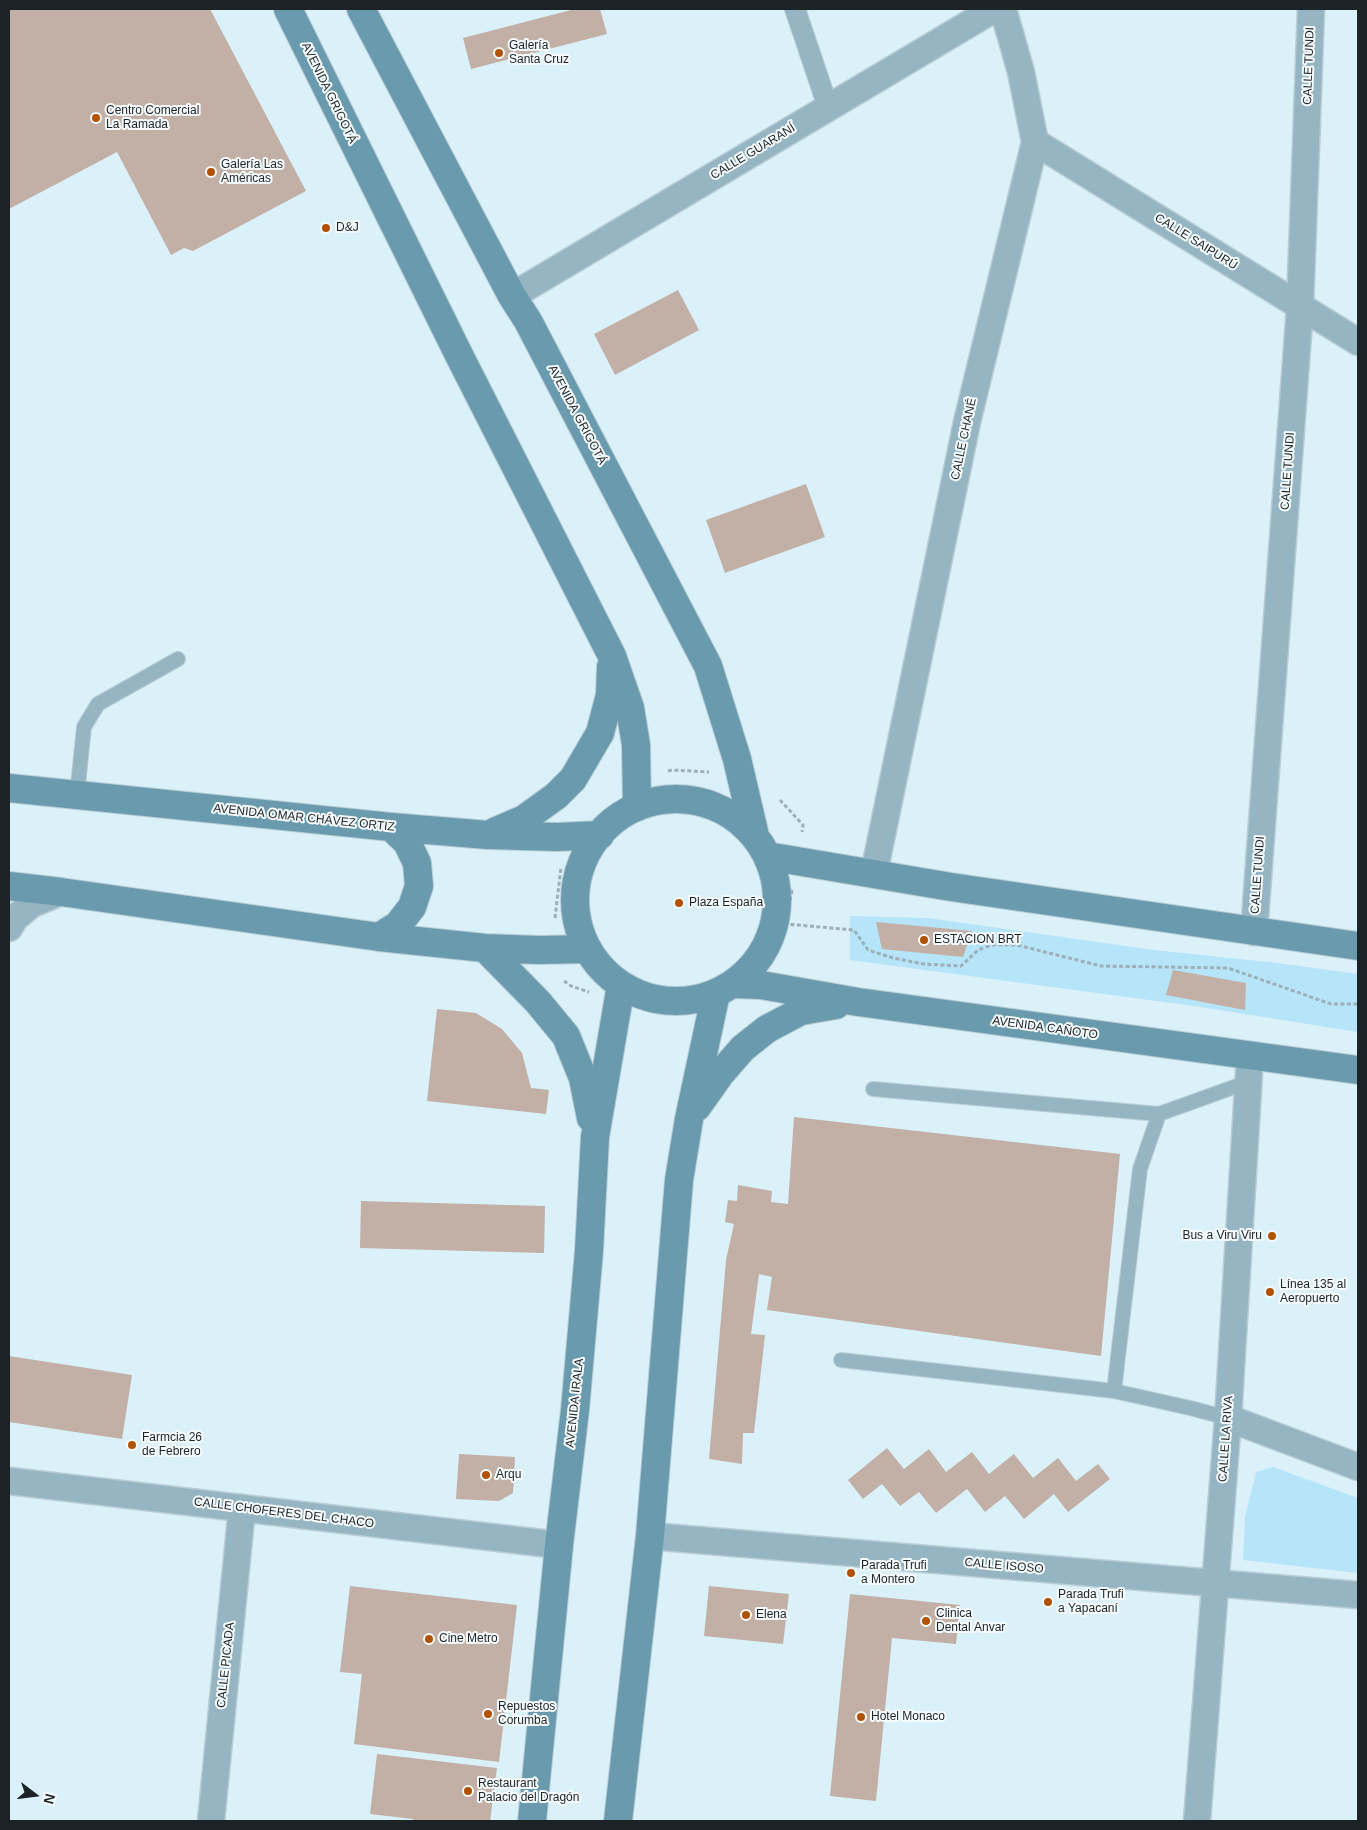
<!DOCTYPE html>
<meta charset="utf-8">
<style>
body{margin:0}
#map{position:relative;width:1367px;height:1830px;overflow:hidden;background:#dbf1fa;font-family:Arial,sans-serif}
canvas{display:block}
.frame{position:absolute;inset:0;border:10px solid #1b2327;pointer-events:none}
.north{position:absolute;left:10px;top:1770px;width:50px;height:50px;-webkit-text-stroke:4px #f6fbfc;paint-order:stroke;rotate:105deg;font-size:14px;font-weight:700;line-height:20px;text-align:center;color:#1b2327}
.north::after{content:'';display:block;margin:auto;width:18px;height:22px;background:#1b2327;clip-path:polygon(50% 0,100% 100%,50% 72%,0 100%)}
</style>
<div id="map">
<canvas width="1367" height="1830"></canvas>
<div class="frame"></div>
<div class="north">N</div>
</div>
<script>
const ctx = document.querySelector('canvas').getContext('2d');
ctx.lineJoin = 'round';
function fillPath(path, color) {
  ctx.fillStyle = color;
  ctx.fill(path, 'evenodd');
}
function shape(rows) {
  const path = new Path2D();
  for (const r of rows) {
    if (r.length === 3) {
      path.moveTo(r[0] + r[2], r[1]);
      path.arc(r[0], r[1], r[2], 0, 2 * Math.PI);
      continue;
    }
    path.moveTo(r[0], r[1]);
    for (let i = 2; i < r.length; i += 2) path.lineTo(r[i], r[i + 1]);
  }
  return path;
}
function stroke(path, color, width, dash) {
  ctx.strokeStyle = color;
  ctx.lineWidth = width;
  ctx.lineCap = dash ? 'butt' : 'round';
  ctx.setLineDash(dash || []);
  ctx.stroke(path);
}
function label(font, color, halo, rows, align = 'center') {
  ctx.font = font + ' Arial,sans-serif';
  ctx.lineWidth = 4;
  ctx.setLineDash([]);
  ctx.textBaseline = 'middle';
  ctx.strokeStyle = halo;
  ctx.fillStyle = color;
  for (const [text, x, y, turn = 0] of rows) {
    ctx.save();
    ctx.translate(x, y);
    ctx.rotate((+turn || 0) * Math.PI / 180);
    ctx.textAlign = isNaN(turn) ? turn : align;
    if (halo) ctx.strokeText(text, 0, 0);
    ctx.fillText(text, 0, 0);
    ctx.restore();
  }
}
const green = shape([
 [850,916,928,918,1154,950,1277,963,1358,974,1358,1032,1194,1006,850,960],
 [1273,1467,1358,1498,1358,1573,1243,1560,1245,1517,1256,1472]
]);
const building = shape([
 [9,9,210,9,306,191,193,251,184,248,171,255,117,152,9,209],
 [575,9,600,9,607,34,471,69,463,38],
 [678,290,699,330,615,375,594,334],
 [806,484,825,537,725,573,706,520],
 [876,922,972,931,963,957,882,949],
 [1173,970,1246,983,1245,1010,1166,995],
 [437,1009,476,1013,502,1029,522,1053,531,1088,549,1090,546,1114,427,1101],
 [794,1117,1120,1154,1101,1356,767,1310,772,1277,759,1274,751,1334,765,1335,754,1433,743,1433,742,1464,709,1459,726,1260,734,1224,725,1222,728,1200,737,1201,738,1185,772,1191,771,1202,788,1204],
 [361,1201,545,1206,544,1253,360,1248],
 [9,1356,132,1375,122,1439,9,1422],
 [887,1448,904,1469,929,1449,946,1472,972,1452,989,1474,1014,1454,1033,1478,1058,1458,1076,1481,1098,1464,1110,1479,1068,1512,1054,1494,1024,1519,1005,1496,985,1512,967,1489,936,1513,919,1492,900,1506,882,1484,863,1499,848,1480],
 [459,1454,515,1457,513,1493,499,1501,456,1499],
 [350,1586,517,1605,499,1762,354,1744,362,1674,340,1672],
 [709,1586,789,1594,783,1644,704,1636],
 [850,1594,960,1605,956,1644,892,1638,876,1801,830,1796],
 [377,1754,497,1768,490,1821,413,1821,413,1819,370,1814]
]);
const path = shape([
 [668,771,672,770,709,772],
 [780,800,803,825,802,832],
 [792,890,786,924,854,930,868,950,893,958,924,964,961,966,978,950,992,945,1017,945,1101,966,1228,968,1331,1004,1358,1004],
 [555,918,561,867],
 [773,956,786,924],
 [564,981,571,986,589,992],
 [649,1007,682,1009]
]);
const service = shape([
 [77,795,84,727,98,704,178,659],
 [873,1089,1159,1114,1248,1082],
 [841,1360,1114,1391,1190,1408,1228,1418],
 [1114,1391,1140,1169,1159,1114]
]);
const pedestrian = shape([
 [795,9,828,107]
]);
const minor = shape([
 [1035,142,1358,342],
 [512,296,994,9],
 [874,873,967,422,1035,142,1021,72,1003,9],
 [9,928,15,918,32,904,61,892],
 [1254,932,1300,307,1311,9],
 [1228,1418,1358,1467],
 [9,1481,559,1545],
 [650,1536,1358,1595],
 [211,1821,242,1508],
 [1197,1821,1228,1418,1250,1056]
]);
const secondary = shape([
 [288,9,459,355,612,656,630,708,636,745,637,807],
 [361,9,512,296,528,321,708,666,737,759,755,836],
 [9,788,391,827,488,835,557,837,600,835],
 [676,900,101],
 [494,832,524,819,556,796,573,779,600,733,610,695,611,667],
 [767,856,951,887,1358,946],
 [9,886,61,892,379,937,485,948,539,950,588,949],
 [379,937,398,925,412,907,419,886,417,863,407,842,391,827],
 [485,948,538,1002,566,1036,583,1078,591,1118],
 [733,984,761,985,858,1002,1358,1070],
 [697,1107,721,1073,743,1048,767,1029,801,1011,836,1005],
 [532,1821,559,1545,575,1410,589,1251,595,1137,621,985],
 [618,1821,650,1536,679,1180,689,1119,716,993]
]);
const markers = [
 [499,53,5,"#b05201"],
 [96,118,5,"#b05201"],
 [211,172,5,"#b05201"],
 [326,228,5,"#b05201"],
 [679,903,5,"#b05201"],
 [924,940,5,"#b05201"],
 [1272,1236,5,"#b05201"],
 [1270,1292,5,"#b05201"],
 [132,1445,5,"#b05201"],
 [486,1475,5,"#b05201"],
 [851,1573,5,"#b05201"],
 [1048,1602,5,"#b05201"],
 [746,1615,5,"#b05201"],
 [926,1621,5,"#b05201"],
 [429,1639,5,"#b05201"],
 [488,1714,5,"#b05201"],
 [861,1717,5,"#b05201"],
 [468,1791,5,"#b05201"]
];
const poiNames = [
 ["Galería",509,46],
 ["Santa Cruz",509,60],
 ["Centro Comercial",106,111],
 ["La Ramada",106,125],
 ["Galería Las",221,165],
 ["Américas",221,179],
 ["D&J",336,228],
 ["Plaza España",689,903],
 ["ESTACION BRT",934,940],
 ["Bus a Viru Viru",1262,1236,"right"],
 ["Línea 135 al",1280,1285],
 ["Aeropuerto",1280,1299],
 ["Farmcia 26",142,1438],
 ["de Febrero",142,1452],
 ["Arqu",496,1475],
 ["Parada Trufi",861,1566],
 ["a Montero",861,1580],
 ["Parada Trufi",1058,1595],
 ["a Yapacaní",1058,1609],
 ["Clinica",936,1614],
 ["Dental Anvar",936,1628],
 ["Elena",756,1615],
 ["Cine Metro",439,1639],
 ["Repuestos",498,1707],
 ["Corumba",498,1721],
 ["Hotel Monaco",871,1717],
 ["Restaurant",478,1784],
 ["Palacio del Dragón",478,1798]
];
const streetNames = [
 ["CALLE TUNDI",1309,66,-88],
 ["AVENIDA GRIGOTÁ",329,93,64],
 ["CALLE GUARANÍ",753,152,-31],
 ["CALLE SAIPURÚ",1196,242,32],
 ["AVENIDA GRIGOTÁ",577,415,62],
 ["CALLE CHANÉ",964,439,-78],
 ["CALLE TUNDI",1288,471,-86],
 ["AVENIDA OMAR CHÁVEZ ORTIZ",304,818,6],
 ["CALLE TUNDI",1258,875,-86],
 ["AVENIDA CAÑOTO",1045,1028,8],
 ["AVENIDA IRALA",575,1403,-84],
 ["CALLE LA RIVA",1226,1439,-86],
 ["CALLE CHOFERES DEL CHACO",284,1513,7],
 ["CALLE ISOSO",1004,1566,5],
 ["CALLE PICADA",226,1665,-84]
];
fillPath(green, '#b6e4f9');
fillPath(building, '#c2afa5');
stroke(service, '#b8ccd4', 16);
stroke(pedestrian, '#b8ccd4', 22);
stroke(minor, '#b8ccd4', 29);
stroke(secondary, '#b8ccd4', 30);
stroke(path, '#9eafb7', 3, [4, 2.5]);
stroke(service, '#96b5c3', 14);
stroke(pedestrian, '#96b5c3', 20);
stroke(minor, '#96b5c3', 26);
stroke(secondary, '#6a9aae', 28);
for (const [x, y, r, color] of markers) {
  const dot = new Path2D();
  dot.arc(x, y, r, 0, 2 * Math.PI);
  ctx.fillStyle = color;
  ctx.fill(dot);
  stroke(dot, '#f6fbfc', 2);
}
label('12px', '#1b2327', '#f6fbfc', poiNames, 'left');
label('12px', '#1b2327', '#f6fbfc', streetNames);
</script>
